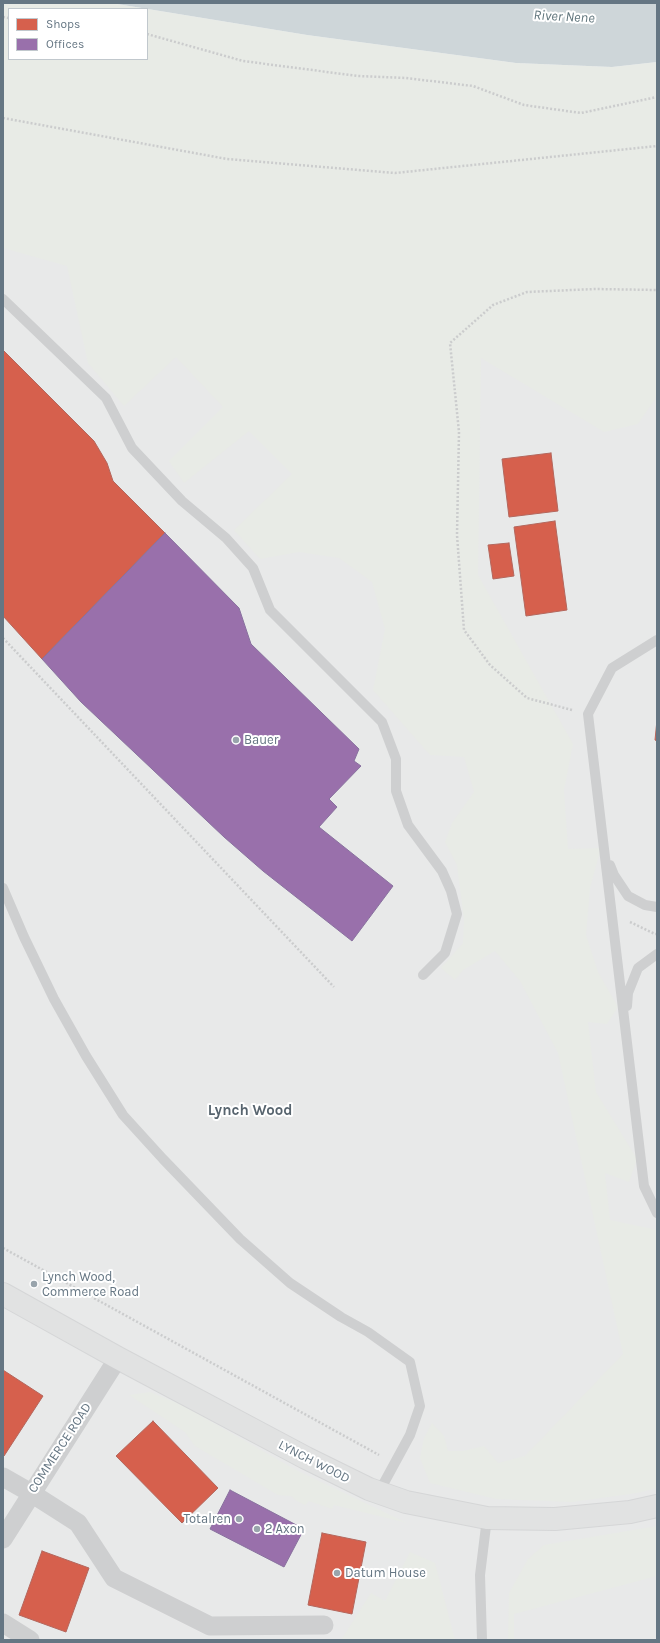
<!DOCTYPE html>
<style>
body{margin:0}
#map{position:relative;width:660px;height:1643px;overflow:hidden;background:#f9f9f9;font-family:Karla,sans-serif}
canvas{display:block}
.frame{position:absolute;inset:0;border:4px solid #657683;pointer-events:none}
.legend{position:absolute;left:8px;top:8px;width:140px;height:52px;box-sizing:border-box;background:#fff;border:1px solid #c1c8cd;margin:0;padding:5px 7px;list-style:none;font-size:12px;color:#657683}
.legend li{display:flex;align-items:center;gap:8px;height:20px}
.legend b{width:20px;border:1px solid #c1c8cd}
</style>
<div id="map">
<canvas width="660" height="1643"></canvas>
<div class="frame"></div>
<ul class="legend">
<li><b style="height:11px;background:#d6604d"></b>Shops</li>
<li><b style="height:11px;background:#9970ab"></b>Offices</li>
</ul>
</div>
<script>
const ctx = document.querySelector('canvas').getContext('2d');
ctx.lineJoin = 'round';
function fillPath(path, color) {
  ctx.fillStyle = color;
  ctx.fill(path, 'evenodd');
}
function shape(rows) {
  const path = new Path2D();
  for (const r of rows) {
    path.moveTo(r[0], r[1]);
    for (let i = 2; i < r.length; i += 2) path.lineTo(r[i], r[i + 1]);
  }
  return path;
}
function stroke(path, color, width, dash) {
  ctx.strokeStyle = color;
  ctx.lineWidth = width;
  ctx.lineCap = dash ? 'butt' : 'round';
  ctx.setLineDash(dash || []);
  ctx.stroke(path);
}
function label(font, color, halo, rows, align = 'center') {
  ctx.font = font + ' Karla,sans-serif';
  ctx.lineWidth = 4;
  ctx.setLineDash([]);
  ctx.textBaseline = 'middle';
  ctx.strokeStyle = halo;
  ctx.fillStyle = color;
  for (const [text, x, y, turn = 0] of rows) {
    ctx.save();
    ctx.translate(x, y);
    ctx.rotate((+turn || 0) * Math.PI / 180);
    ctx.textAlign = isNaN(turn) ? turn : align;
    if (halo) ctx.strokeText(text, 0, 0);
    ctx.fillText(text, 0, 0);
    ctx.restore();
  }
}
const built = shape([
 [3,209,657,237,657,1640,3,1640]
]);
const green = shape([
 [3,3,111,3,307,35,516,63,612,67,657,62,657,396,638,424,604,432,481,358,478,575,573,744,564,790,568,849,601,848,590,888,586,935,598,972,618,1007,607,1024,588,1022,596,1092,637,1159,629,1182,605,1173,610,1220,657,1230,657,1488,637,1493,572,1502,496,1499,430,1483,420,1458,424,1438,432,1423,444,1436,448,1451,463,1451,484,1446,498,1463,525,1456,623,1354,558,1053,520,981,495,951,463,970,455,980,441,968,463,943,464,920,457,865,445,842,452,823,474,792,464,757,430,755,373,690,385,629,372,582,339,558,299,552,260,559,234,530,292,474,249,431,184,483,169,461,223,407,176,357,124,406,88,363,67,266,3,248],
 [9,9,147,9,147,59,9,59],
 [150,1392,182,1405,296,1470,407,1523,334,1505,332,1509,309,1501,305,1505,297,1501,291,1496,278,1495,195,1446,185,1432,129,1395],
 [657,1526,657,1576,514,1614,514,1640,508,1640,509,1593,528,1559,544,1545],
 [410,1552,435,1563,455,1640,341,1640,371,1593,385,1601]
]);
const water = shape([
 [111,3,657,3,657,62,612,67,516,63,307,35]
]);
const shops = shape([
 [3,350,94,441,107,463,113,481,165,533,42,659,3,616,3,350],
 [551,453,558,511,509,517,502,459,551,453],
 [555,521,567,610,526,616,514,527,555,521],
 [509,543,514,576,493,579,488,545,509,543],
 [657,720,657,741,655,740,657,720],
 [3,1370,43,1396,4,1456,3,1455,3,1370],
 [153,1421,218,1488,182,1523,116,1456,153,1421],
 [322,1533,366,1542,352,1614,308,1605,322,1533],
 [42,1551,89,1568,66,1632,19,1615,42,1551]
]);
const offices = shape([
 [165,533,239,608,251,644,359,749,354,761,361,766,329,799,337,807,319,827,393,886,352,941,263,871,224,837,81,702,42,659,165,533],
 [230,1490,304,1529,284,1567,210,1529,230,1490]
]);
const path = shape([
 [3,17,9,18],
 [147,34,243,61,358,76,406,78,473,86,524,105,581,113,657,97],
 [3,118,227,159,395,173,657,146],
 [3,638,334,987],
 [572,710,527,698,490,665,464,630,457,535,459,432,450,343,493,305,527,292,595,289,657,290],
 [630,922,655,934,657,934],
 [3,1248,379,1455]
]);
const lane = shape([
 [3,299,106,398,132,448,182,501,226,538,253,568,270,610,382,722,396,759,396,791,408,825,442,871,451,891,457,914,445,953,423,975],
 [657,640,612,668,588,714,644,1186,657,1213],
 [610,865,614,875,628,896,645,905,657,907],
 [3,888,24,937,54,999,86,1056,123,1115,163,1159,240,1239,290,1283,341,1317,368,1332,410,1362,420,1406,410,1435,379,1492],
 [627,1006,628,993,638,968,657,954],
 [482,1640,480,1575,487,1518]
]);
const street = shape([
 [3,1477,31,1493,78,1523,114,1578,210,1626,324,1625],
 [3,1539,118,1358],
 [3,1623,30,1640]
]);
const secondary = shape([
 [3,1294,118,1358,306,1458,369,1489,406,1502,487,1518,555,1519,630,1512,657,1506]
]);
const markers = [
 [236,740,4,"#99a4ac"],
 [34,1284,4,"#99a4ac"],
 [239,1519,4,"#99a4ac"],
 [257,1529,4,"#99a4ac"],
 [337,1573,4,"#99a4ac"]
];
const poiNames = [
 ["Bauer",244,740],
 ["Lynch Wood,",42,1277],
 ["Commerce Road",42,1292],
 ["Totalren",231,1519,"right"],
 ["2 Axon",265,1529],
 ["Datum House",345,1573]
];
const streetNames = [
 ["COMMERCE ROAD",60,1448,-57],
 ["LYNCH WOOD",314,1462,27]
];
const waterNames = [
 ["River Nene",564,17,3]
];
const quarterNames = [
 ["Lynch Wood",250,1111]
];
fillPath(built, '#e8e9e9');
fillPath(green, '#e8ebe6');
fillPath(water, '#ced6d9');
fillPath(shops, '#d6604d');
stroke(shops, '#b4675d', 1);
fillPath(offices, '#9970ab');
stroke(offices, '#89729f', 1);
stroke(secondary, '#d5d6d7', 24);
stroke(path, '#cbcccd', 2.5, [2, 2]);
stroke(lane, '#cecfd0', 10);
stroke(street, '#cecfd0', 19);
stroke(secondary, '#e1e2e2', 22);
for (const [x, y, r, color] of markers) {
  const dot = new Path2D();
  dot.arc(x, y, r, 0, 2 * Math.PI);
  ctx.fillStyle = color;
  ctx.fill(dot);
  stroke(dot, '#fff', 1.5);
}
label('13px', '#657683', '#fff', poiNames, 'left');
label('13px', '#657683', '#fff', streetNames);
label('italic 14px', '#60757c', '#fff', waterNames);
label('bold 15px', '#57646e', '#fff', quarterNames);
</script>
